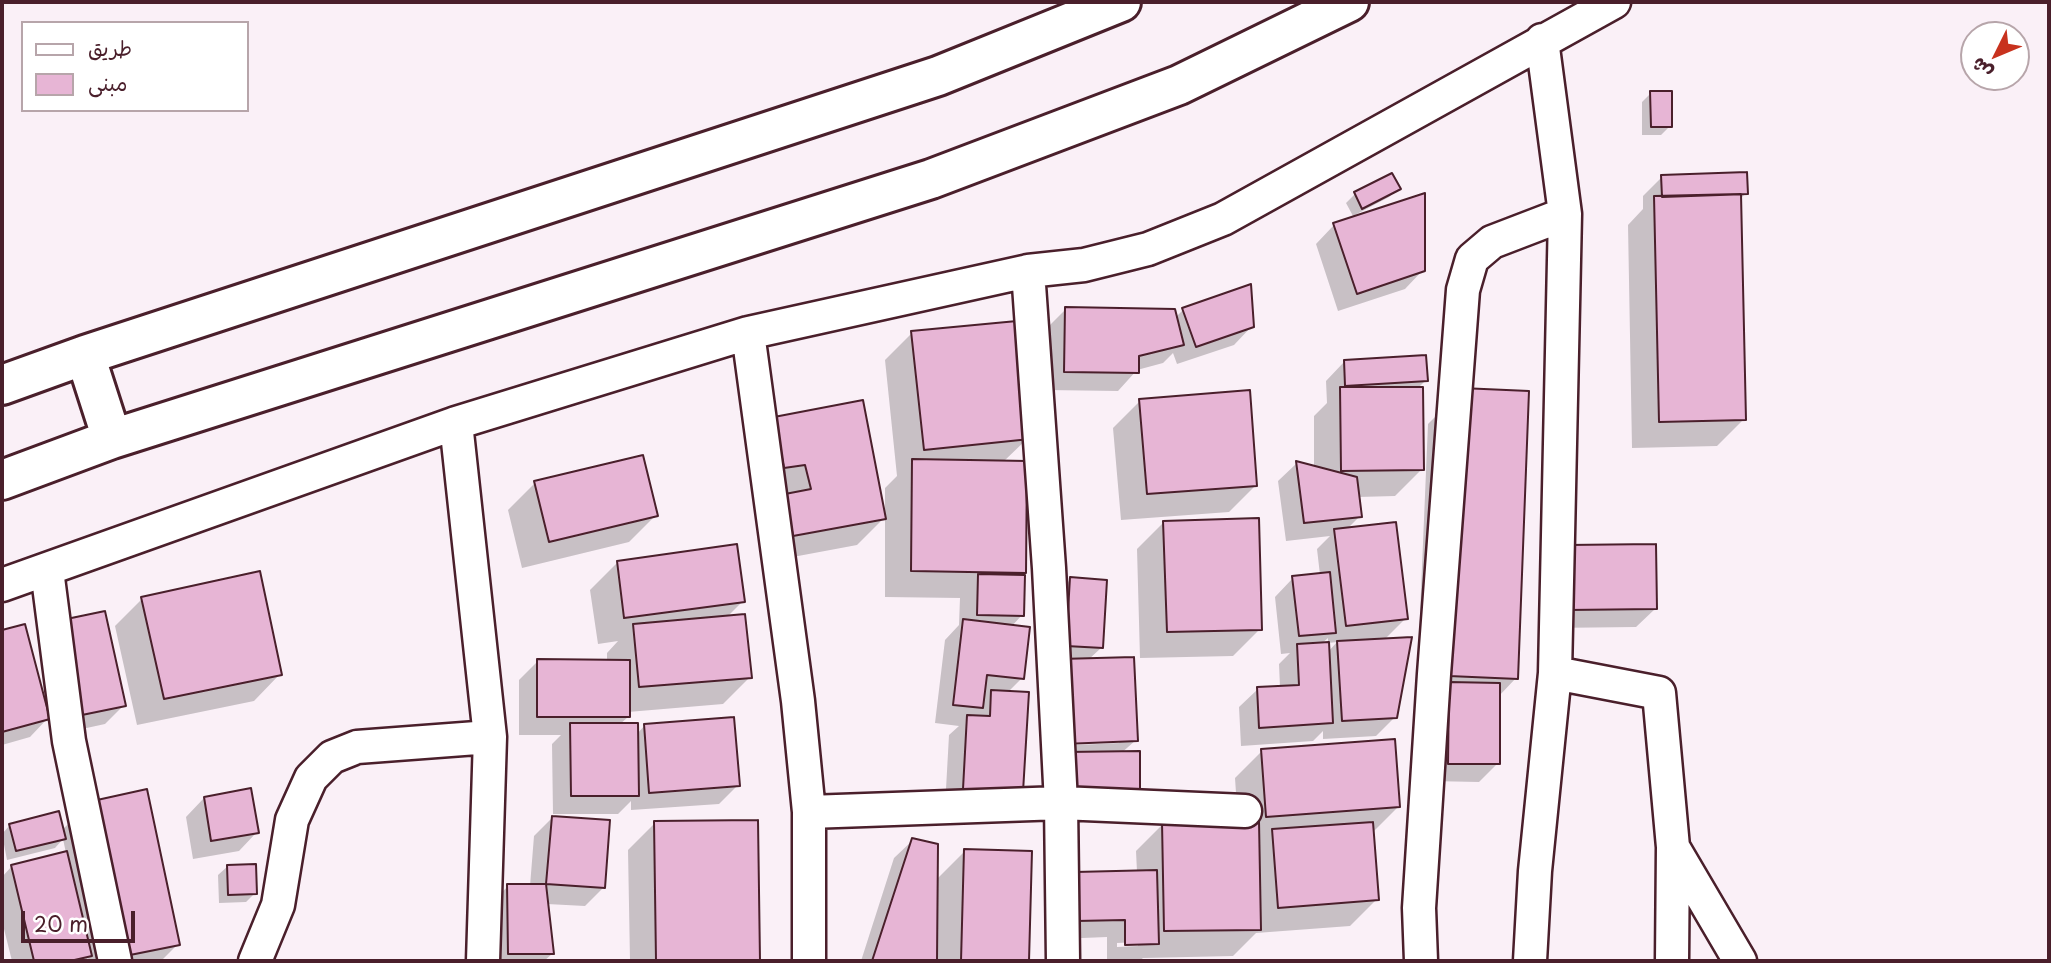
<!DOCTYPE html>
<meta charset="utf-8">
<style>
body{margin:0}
#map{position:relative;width:2051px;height:963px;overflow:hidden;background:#faf0f7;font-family:"Playpen Sans","Playpen Sans Arabic",sans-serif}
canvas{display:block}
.frame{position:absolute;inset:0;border:4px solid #4a1f2b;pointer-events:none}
.legend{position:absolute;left:21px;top:21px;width:228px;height:91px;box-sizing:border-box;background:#fff;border:2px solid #b7a5aa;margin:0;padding:9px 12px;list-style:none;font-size:21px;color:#4a1f2b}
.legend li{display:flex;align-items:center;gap:14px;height:35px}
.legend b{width:35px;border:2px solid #b7a5aa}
.north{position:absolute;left:1960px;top:21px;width:70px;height:70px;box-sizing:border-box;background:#fff;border:2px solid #b7a5aa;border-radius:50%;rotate:227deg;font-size:19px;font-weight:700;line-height:28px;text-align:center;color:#4a1f2b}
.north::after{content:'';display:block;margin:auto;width:24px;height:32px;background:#c8321e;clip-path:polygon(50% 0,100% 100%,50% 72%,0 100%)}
.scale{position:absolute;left:21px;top:911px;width:114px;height:32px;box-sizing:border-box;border:4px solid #4a1f2b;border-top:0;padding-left:9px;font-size:21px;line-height:24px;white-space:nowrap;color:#4a1f2b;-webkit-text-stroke:5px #fff;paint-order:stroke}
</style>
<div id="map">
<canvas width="2051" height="963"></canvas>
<div class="frame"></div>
<ul class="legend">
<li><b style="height:9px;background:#fff"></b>طريق</li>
<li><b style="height:19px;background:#e7b5d5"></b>مبنى</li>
</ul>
<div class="north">ش</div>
<div class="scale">20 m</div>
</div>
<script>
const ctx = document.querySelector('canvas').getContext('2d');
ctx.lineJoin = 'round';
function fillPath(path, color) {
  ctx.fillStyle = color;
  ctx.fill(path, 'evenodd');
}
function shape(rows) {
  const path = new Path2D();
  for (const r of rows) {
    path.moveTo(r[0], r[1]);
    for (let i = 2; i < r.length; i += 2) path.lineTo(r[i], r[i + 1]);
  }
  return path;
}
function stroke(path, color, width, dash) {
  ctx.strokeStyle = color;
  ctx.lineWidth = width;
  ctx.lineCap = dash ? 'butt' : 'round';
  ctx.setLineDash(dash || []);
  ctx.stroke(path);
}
const shadow = shape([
 [1651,93,1670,126,1661,135,1642,135,1642,102],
 [1662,177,1746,193,1739,200,1744,419,1717,446,1632,448,1628,225,1643,209,1643,196],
 [1399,188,1389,197,1353,216,1346,203,1355,194],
 [1334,225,1423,270,1405,289,1338,311,1316,244],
 [1066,309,1175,318,1183,310,1252,326,1234,345,1177,364,1173,353,1163,363,1137,370,1118,391,1046,390,1047,328],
 [912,333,1028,438,1003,462,1024,572,1019,577,1022,615,1011,627,1022,678,1008,692,1022,792,945,807,949,735,959,726,935,723,945,640,959,625,960,598,885,597,885,517,857,545,766,562,775,419,885,513,885,488,897,476,885,360],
 [1344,362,1426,380,1418,388,1422,469,1395,496,1358,497,1360,516,1347,529,1406,618,1384,640,1395,717,1376,736,1323,739,1323,731,1313,741,1241,746,1239,707,1258,689,1280,687,1279,664,1290,653,1281,654,1275,597,1293,578,1320,575,1317,549,1330,536,1286,541,1278,481,1297,463,1314,468,1314,416,1327,403,1326,381],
 [1328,638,1328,643,1337,642,1328,652,1321,644],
 [1462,390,1516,678,1499,696,1498,763,1479,782,1430,781,1416,709,1428,424],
 [1140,401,1256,485,1229,512,1121,520,1113,428],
 [535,483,656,515,629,542,522,568,508,510],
 [1164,522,1260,629,1233,656,1140,658,1137,549],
 [617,563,743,601,726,618,750,677,723,704,628,712,628,717,619,725,637,734,645,725,738,785,719,804,631,810,631,801,618,814,553,814,552,744,561,735,519,735,519,680,538,661,607,661,607,653,618,641,598,644,590,590],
 [1549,566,1655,609,1636,627,1549,628],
 [1071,579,1101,648,1088,660,1136,740,1049,817,1052,598],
 [1119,740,1119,743,1055,746,1055,742],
 [142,599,280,674,254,701,137,725,115,626],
 [57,623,124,705,105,724,59,734,39,642],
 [24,626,48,718,30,737,2,745,2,632],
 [1262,751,1398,807,1372,833,1377,899,1350,926,1256,933,1233,956,1143,958,1139,961,1107,961,1107,937,1058,939,1057,893,1137,872,1136,851,1163,824,1238,823,1235,778],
 [1138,942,1138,946,1117,947,1117,943],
 [204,798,257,832,239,851,193,859,186,817],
 [89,804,178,944,161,961,89,961,88,958,85,961,12,961,2,921,2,877,12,866,66,853,63,839,55,848,7,860,2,834,10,825,62,830],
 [553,817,603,888,585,906,547,904,552,954,544,961,490,961,490,905,508,886,530,886,534,836],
 [757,822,758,961,630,961,628,850,655,823],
 [913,840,936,880,965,851,1031,853,1028,961,861,961,894,858],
 [228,866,255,893,246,902,219,903,218,875]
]);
const building = shape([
 [1650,91,1672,91,1672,127,1651,127,1650,91],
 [1747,172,1748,194,1662,197,1661,175,1747,172],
 [1392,173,1401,189,1362,209,1354,192,1392,173],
 [1425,193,1425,271,1357,294,1333,223,1425,193],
 [1741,194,1746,420,1659,422,1654,196,1741,194],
 [1251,284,1254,327,1196,347,1182,308,1251,284],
 [1065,307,1175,309,1184,345,1139,356,1139,373,1064,372,1065,307],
 [1017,321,1030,439,924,450,911,331,1017,321],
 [1426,355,1428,381,1345,386,1344,360,1426,355],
 [1340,387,1423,387,1424,470,1341,471,1340,387],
 [1461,388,1529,391,1518,679,1449,676,1461,388],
 [1250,390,1257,486,1147,494,1139,399,1250,390],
 [863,400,886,519,793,536,785,494,811,489,805,465,784,468,774,417,863,400],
 [643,455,658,516,549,542,534,481,643,455],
 [912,459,1027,461,1026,573,911,571,912,459],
 [1296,461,1357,477,1362,517,1304,523,1296,461],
 [1259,518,1262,630,1167,632,1163,521,1259,518],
 [1396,522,1408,619,1346,626,1334,529,1396,522],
 [737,544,745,602,624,618,617,561,737,544],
 [1656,544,1657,609,1567,610,1567,545,1656,544],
 [260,571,282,675,164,699,141,597,260,571],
 [1330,572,1336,633,1299,636,1292,576,1330,572],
 [978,574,1025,575,1024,616,977,615,978,574],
 [1070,577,1107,580,1103,648,1066,646,1070,577],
 [105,611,126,706,77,716,57,621,105,611],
 [745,614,752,678,639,687,633,624,745,614],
 [963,619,1030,627,1024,679,987,675,983,708,953,705,963,619],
 [25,624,50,719,2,732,2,630,25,624],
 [1412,637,1397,718,1342,721,1337,641,1412,637],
 [1329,642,1333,723,1259,728,1257,687,1299,685,1297,644,1329,642],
 [1134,657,1138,741,1064,744,1060,659,1134,657],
 [537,659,630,660,630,717,537,717,537,659],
 [1449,682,1500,683,1500,764,1448,764,1449,682],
 [991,690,1029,692,1023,792,963,789,967,715,990,716,991,690],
 [734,717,740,786,649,793,644,724,734,717],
 [570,723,638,723,639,796,571,796,570,723],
 [1395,739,1400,807,1266,817,1261,749,1395,739],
 [1140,751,1140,799,1067,799,1067,752,1140,751],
 [251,788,259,833,211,841,204,797,251,788],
 [147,789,180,945,120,957,88,802,147,789],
 [59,811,66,839,16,851,9,824,59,811],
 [552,816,610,820,605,888,546,884,552,816],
 [758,820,760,961,656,961,654,821,758,820],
 [1259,821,1261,930,1164,931,1162,822,1259,821],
 [1373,822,1379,900,1278,908,1272,829,1373,822],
 [912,838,938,844,937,961,872,961,912,838],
 [964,849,1032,851,1029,961,961,961,964,849],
 [67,851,92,956,70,961,34,961,11,865,67,851],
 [256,864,257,894,228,895,227,865,256,864],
 [1157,870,1159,944,1125,945,1125,920,1076,921,1075,872,1157,870],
 [507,884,546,884,554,954,508,954,507,884]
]);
const street = shape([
 [1542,40,1565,214,1555,673,1659,693,1673,847,1740,961],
 [1028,271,1049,568,1061,803,1063,961],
 [748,333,798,701,809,812,809,961],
 [456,423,490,737,483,961],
 [47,570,69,741,115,961],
 [2,585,456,423,748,333,1028,271,1084,265,1148,249,1223,219,1614,2],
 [809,812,1061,803,1245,811],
 [255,961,278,905,292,820,311,778,332,757,357,747,490,737],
 [1421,961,1419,908,1434,674,1463,290,1472,259,1492,242,1565,214],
 [1530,961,1535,871,1555,673],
 [1672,961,1673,847]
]);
const secondary = shape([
 [85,355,112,439],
 [2,385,85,355,938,76,1121,2],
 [2,480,112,439,931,179,1179,85,1349,2]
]);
fillPath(shadow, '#0003');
fillPath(building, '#e7b5d5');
stroke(building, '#4a1f2b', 2);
stroke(street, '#4a1f2b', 37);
stroke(secondary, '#4a1f2b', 44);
stroke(street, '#fff', 32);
stroke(secondary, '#fff', 38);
</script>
